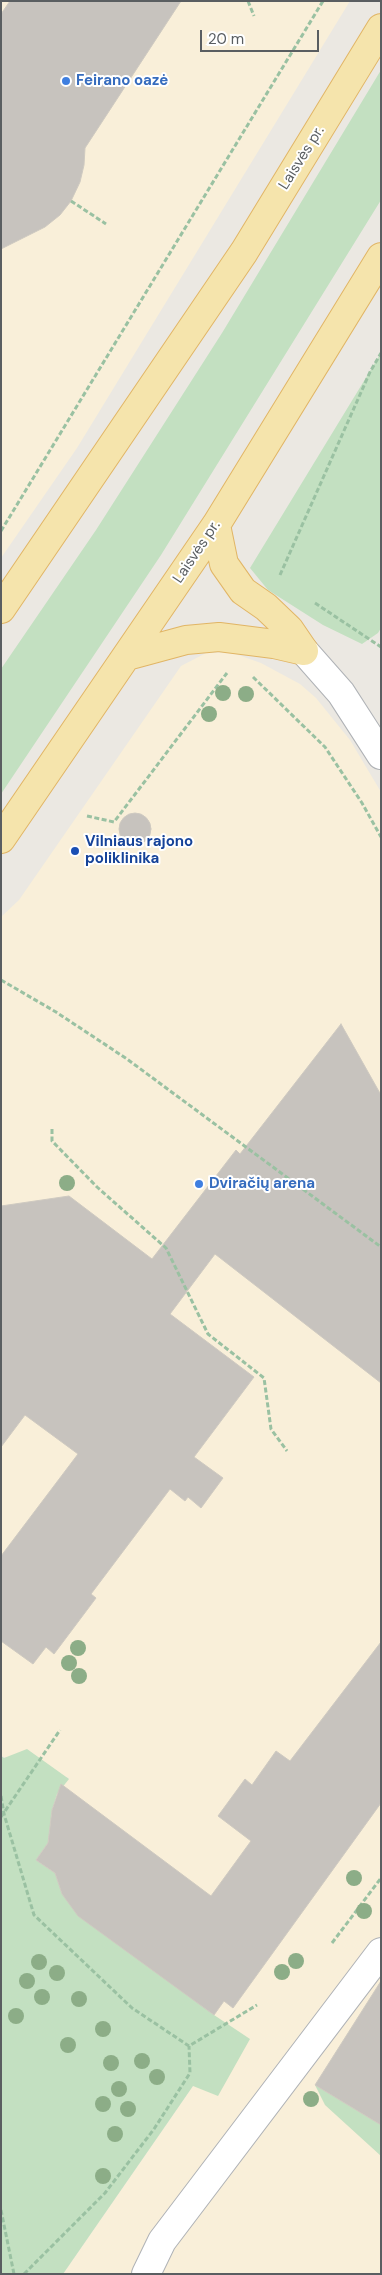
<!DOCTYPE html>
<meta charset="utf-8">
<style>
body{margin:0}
#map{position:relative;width:382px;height:2275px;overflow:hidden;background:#ebe8e2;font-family:"DM Sans",sans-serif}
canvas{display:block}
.frame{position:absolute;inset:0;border:2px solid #5a5e61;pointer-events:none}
.scale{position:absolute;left:200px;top:30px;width:119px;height:22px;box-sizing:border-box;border:2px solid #5a5e61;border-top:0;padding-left:6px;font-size:15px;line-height:18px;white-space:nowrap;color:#5a5e61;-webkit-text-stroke:4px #fff;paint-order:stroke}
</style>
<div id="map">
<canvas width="382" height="2275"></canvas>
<div class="frame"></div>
<div class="scale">20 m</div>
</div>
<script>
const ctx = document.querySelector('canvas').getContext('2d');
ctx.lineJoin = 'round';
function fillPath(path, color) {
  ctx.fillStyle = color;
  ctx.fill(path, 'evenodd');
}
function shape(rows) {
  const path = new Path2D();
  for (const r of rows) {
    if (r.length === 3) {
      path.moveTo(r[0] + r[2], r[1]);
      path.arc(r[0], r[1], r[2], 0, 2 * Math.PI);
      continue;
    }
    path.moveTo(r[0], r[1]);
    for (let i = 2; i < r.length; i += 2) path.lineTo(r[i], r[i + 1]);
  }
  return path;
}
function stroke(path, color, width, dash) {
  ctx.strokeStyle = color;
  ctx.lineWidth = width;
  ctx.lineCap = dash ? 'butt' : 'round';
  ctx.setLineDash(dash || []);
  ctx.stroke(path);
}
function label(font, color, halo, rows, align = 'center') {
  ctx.font = font + ' "DM Sans",sans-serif';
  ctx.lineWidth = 4;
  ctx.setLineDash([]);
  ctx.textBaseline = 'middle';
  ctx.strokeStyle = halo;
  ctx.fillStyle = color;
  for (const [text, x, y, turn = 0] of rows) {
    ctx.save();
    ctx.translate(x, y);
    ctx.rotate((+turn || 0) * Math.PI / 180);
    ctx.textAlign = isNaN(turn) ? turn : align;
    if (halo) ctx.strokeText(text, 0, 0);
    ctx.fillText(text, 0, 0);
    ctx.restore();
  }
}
const commercial = shape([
 [1,1,350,1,77,448,1,558],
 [230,652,261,663,300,684,316,698,350,740,381,792,381,2274,63,2274,193,2086,214,2015,62,1894,55,1873,36,1860,48,1843,52,1810,57,1794,69,1778,1,1756,1,917,19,900,181,666,206,653]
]);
const green = shape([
 [381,70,381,200,161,555,1,794,1,669,96,530,222,333],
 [381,353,381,628,378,633,362,644,323,625,268,590,250,568],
 [27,1749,69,1779,57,1794,52,1810,48,1843,36,1860,55,1873,62,1894,214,2015,250,2039,218,2096,193,2086,63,2274,1,2274,1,1756,4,1758],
 [315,2085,381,2125,381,2156,325,2105]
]);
const building = shape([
 [10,1,181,1,85,148,84,165,80,182,71,201,60,215,45,227,1,249,1,14,10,1],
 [135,829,16],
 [341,1024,381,1095,381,1383,215,1254,170,1314,254,1377,194,1457,223,1478,201,1508,188,1497,185,1501,170,1489,91,1594,96,1598,54,1654,46,1647,33,1664,1,1641,1,1556,78,1454,25,1415,1,1447,1,1206,69,1196,152,1259,236,1150,240,1154,341,1024],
 [381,1642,381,1803,233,2008,224,2001,214,2015,78,1916,62,1894,55,1873,36,1860,48,1843,52,1810,61,1784,211,1896,251,1841,218,1816,245,1779,252,1785,276,1751,290,1761,381,1642],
 [381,1981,381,2125,315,2085,381,1981]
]);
const path = shape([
 [248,1,254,16],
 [71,201,106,224],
 [1,531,323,1],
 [280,575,370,372,381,353],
 [315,603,381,647],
 [253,677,325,747,362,803,381,837],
 [87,816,114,822,227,673],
 [1,980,56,1012,127,1059,381,1247],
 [52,1129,52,1141,97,1187,166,1248,208,1334,264,1378,271,1429,287,1451],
 [1,1796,4,1814,34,1915,132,2008,189,2046,257,2005],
 [1,1817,60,1730],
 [332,1943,381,1878],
 [1,2210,14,2274],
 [24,2274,105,2193,154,2129,190,2073,189,2046]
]);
const minor = shape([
 [304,651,341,693,381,755],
 [146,2274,162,2241,381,1952]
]);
const primary = shape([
 [216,525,224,564,243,591,266,607,289,629,304,651],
 [1,609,244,252,381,28],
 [127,656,186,640,219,637,274,644,304,651],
 [1,839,216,525,381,257]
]);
const trees = [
 [223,693],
 [246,694],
 [209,714],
 [67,1183],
 [78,1648],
 [69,1663],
 [79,1676],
 [354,1878],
 [364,1911],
 [296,1961],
 [39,1962],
 [282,1972],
 [57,1973],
 [27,1981],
 [42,1997],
 [79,1999],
 [16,2016],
 [103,2029],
 [68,2045],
 [142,2061],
 [111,2063],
 [157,2077],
 [119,2089],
 [311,2099],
 [103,2104],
 [128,2109],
 [115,2134],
 [103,2176]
];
const markers = [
 [66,81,5,"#3f7fe0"],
 [75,851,5,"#1a4fb4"],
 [199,1184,5,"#3f7fe0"]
];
const shopNames = [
 ["Feirano oazė",76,81],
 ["Dviračių arena",209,1184]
];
const streetNames = [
 ["Laisvės pr.",302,158,-58],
 ["Laisvės pr.",197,552,-56]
];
const transitNames = [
 ["Vilniaus rajono",85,842],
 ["poliklinika",85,859]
];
fillPath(commercial, '#f9efd9');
fillPath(green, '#c3e0c1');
fillPath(building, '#c7c3be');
stroke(building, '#cfcac1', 1);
stroke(minor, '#afb2b6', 30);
stroke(primary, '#e1b565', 30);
stroke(path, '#9ac1a2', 3, [5, 2.5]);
stroke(minor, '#fff', 28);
stroke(primary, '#f5e4ac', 28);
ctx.fillStyle = '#8cad87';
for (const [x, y] of trees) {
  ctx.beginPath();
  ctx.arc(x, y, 8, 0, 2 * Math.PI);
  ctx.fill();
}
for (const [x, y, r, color] of markers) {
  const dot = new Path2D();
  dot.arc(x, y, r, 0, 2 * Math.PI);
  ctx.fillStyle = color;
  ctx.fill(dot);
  stroke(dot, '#fff', 2);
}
label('bold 15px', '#366cbe', '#fff', shopNames, 'left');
label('15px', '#5a5e61', '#fff', streetNames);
label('bold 15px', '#164399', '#fff', transitNames, 'left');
</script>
